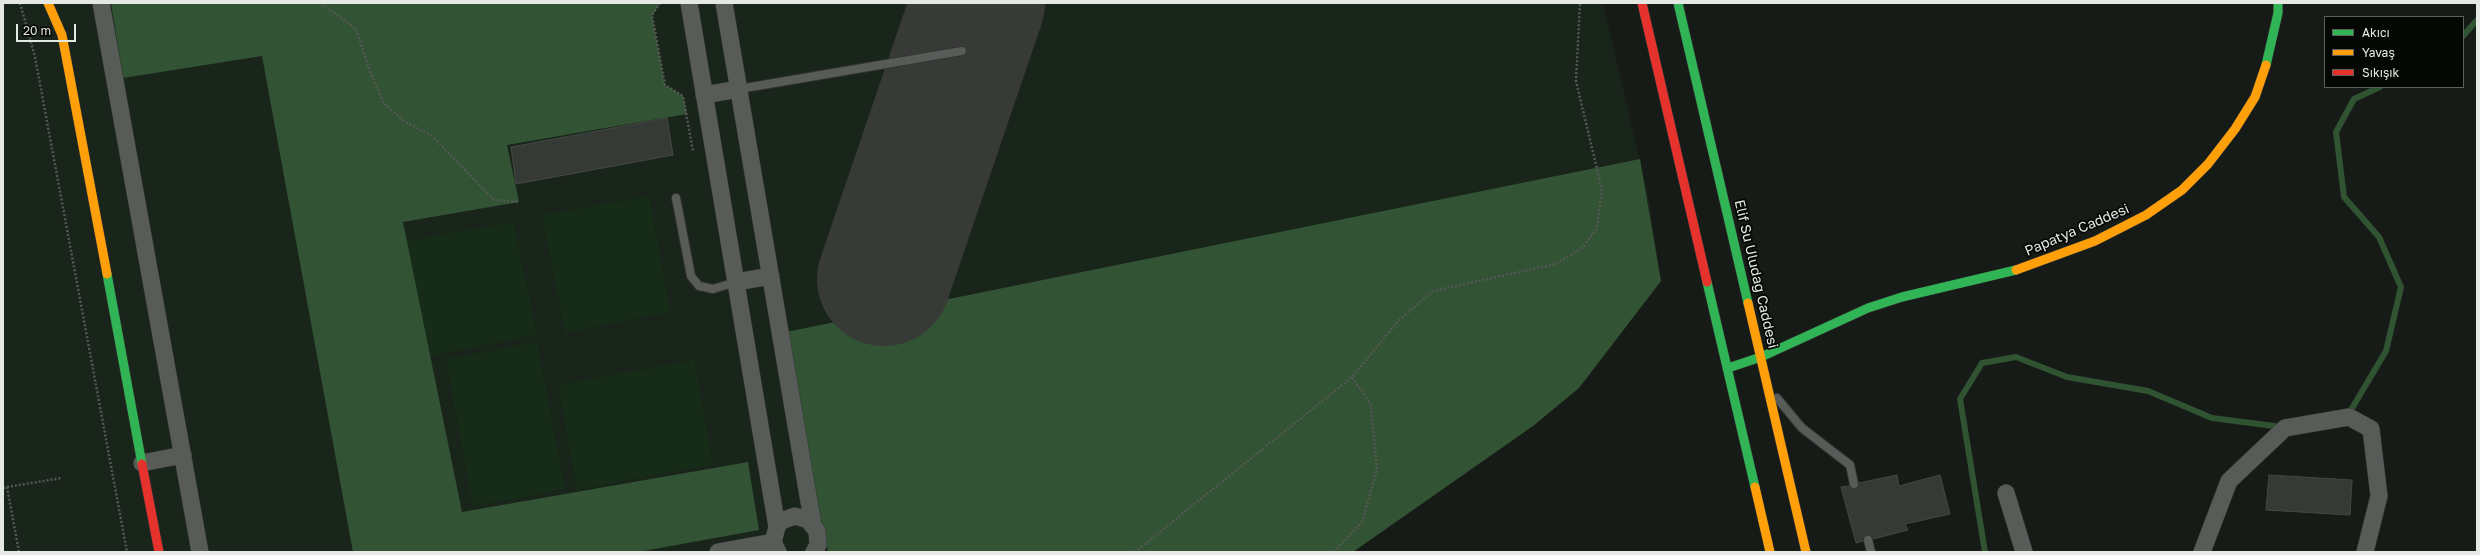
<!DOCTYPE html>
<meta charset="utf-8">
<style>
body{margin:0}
#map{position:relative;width:2480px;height:555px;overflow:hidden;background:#171b17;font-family:"Golos Text",sans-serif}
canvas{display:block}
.frame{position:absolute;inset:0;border:4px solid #e4e9e4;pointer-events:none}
.legend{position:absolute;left:2324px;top:16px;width:140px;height:72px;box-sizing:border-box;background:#040704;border:1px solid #5e615e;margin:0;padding:5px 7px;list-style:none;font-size:12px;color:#e4e9e4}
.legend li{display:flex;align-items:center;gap:8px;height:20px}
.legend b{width:20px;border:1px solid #5e615e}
.scale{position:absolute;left:16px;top:24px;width:60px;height:18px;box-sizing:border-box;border:2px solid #e4e9e4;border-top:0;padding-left:5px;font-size:12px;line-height:14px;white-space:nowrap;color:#e4e9e4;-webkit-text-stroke:3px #040704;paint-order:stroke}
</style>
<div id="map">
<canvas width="2480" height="555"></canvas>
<div class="frame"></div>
<ul class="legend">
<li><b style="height:5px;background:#30b455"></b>Akıcı</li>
<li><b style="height:5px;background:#ff9f0a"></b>Yavaş</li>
<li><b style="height:5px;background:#e5322d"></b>Sıkışık</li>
</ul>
<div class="scale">20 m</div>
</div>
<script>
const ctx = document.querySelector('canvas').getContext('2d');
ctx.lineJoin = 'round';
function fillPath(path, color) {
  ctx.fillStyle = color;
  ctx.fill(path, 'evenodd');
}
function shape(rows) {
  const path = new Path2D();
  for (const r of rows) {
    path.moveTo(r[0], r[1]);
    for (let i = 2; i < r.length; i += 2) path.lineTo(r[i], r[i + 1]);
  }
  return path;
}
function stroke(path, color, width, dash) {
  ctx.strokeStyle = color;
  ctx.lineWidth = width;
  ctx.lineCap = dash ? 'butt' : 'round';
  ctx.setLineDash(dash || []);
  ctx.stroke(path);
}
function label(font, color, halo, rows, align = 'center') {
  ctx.font = font + ' "Golos Text",sans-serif';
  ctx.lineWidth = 3.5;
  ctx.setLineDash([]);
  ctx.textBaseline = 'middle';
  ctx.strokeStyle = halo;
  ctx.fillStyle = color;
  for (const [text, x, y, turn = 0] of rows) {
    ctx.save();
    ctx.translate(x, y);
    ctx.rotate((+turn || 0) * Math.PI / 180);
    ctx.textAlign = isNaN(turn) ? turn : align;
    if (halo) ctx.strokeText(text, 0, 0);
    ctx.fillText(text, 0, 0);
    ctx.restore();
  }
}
const built = shape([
 [3,3,1603,3,1649,199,1661,281,1579,388,1533,426,1353,552,3,552]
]);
const green = shape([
 [649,196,670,312,565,333,542,215],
 [513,222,537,334,428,357,406,241],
 [537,342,565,489,473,506,446,359],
 [694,360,713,464,577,490,558,385]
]);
const forest = shape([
 [111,3,660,3,652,16,665,85,683,96,687,114,507,145,519,202,403,222,462,512,748,462,759,530,638,552,353,552,262,56,123,78],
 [1640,159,1661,281,1579,388,1533,426,1353,552,828,552,781,333]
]);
const stream = shape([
 [2463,36,2477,20],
 [2348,415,2386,351,2401,287,2379,237,2344,197,2336,132,2354,99,2380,87],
 [1985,552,1960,399,1982,363,2016,357,2067,377,2148,391,2212,418,2282,427]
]);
const runway = shape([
 [884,279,978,3]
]);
const building = shape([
 [667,118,673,155,516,184,511,147,667,118],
 [1897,475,1899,486,1940,475,1950,514,1905,524,1908,530,1873,539,1866,535,1863,541,1856,543,1841,487,1849,486,1856,489,1859,483,1897,475],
 [2269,475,2352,480,2350,515,2266,510,2269,475]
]);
const path = shape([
 [20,3,35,57,127,552],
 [321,3,356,29,369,69,384,103,404,121,432,136,494,200,519,202],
 [660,3,652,15,665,85,683,96,693,151],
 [7,487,62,478],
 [3,488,7,487,19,552],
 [1135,552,1352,377,1400,319,1433,291,1556,264,1583,247,1597,228,1602,190,1576,81,1580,3],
 [1334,552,1362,522,1377,470,1371,405,1352,377]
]);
const lane = shape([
 [739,89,962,51],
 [676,198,691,276,699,286,713,289,736,282],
 [1777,398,1802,428,1850,465,1854,484],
 [1868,540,1871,552]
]);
const street = shape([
 [101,3,200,552],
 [689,3,777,527],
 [724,3,813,525],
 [704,95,739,89],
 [736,282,771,276],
 [142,463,183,455],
 [2006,493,2024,552],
 [718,552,773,542],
 [778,552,773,542,777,527,781,521,795,516,808,520,817,531,818,545,814,552],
 [2202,552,2229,481,2285,428,2349,417,2371,429,2379,496,2365,552]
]);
const fast = shape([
 [1678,3,1748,303],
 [2266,65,2278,13,2278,3],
 [107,274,142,464],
 [1707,282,1755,487],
 [1728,368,1761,357,1868,308,1902,297,2016,270]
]);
const slow = shape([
 [48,3,62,35,107,274],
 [2016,270,2095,241,2146,215,2182,190,2208,164,2235,129,2255,97,2266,65],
 [1748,303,1806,552],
 [1755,487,1770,552]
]);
const jam = shape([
 [1642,3,1707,282],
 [142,464,159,552]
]);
const streetNames = [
 ["Papatya Caddesi",2077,230,-23],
 ["Elif Su Uludağ Caddesi",1756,274,77]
];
fillPath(built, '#19251a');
fillPath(green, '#162b18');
fillPath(forest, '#325334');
stroke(stream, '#305332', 6);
stroke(runway, '#373a37', 134);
fillPath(building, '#363a36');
stroke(building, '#454945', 1);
stroke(lane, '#343634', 10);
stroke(street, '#343634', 18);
stroke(fast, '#343634', 10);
stroke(slow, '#343634', 10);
stroke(jam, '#343634', 10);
stroke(path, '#555855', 2.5, [2, 2]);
stroke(lane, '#585c58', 8);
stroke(street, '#585c58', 17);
stroke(fast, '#30b455', 9);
stroke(slow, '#ff9f0a', 9);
stroke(jam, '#e5322d', 9);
label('14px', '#e4e9e4', '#040704', streetNames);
</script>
